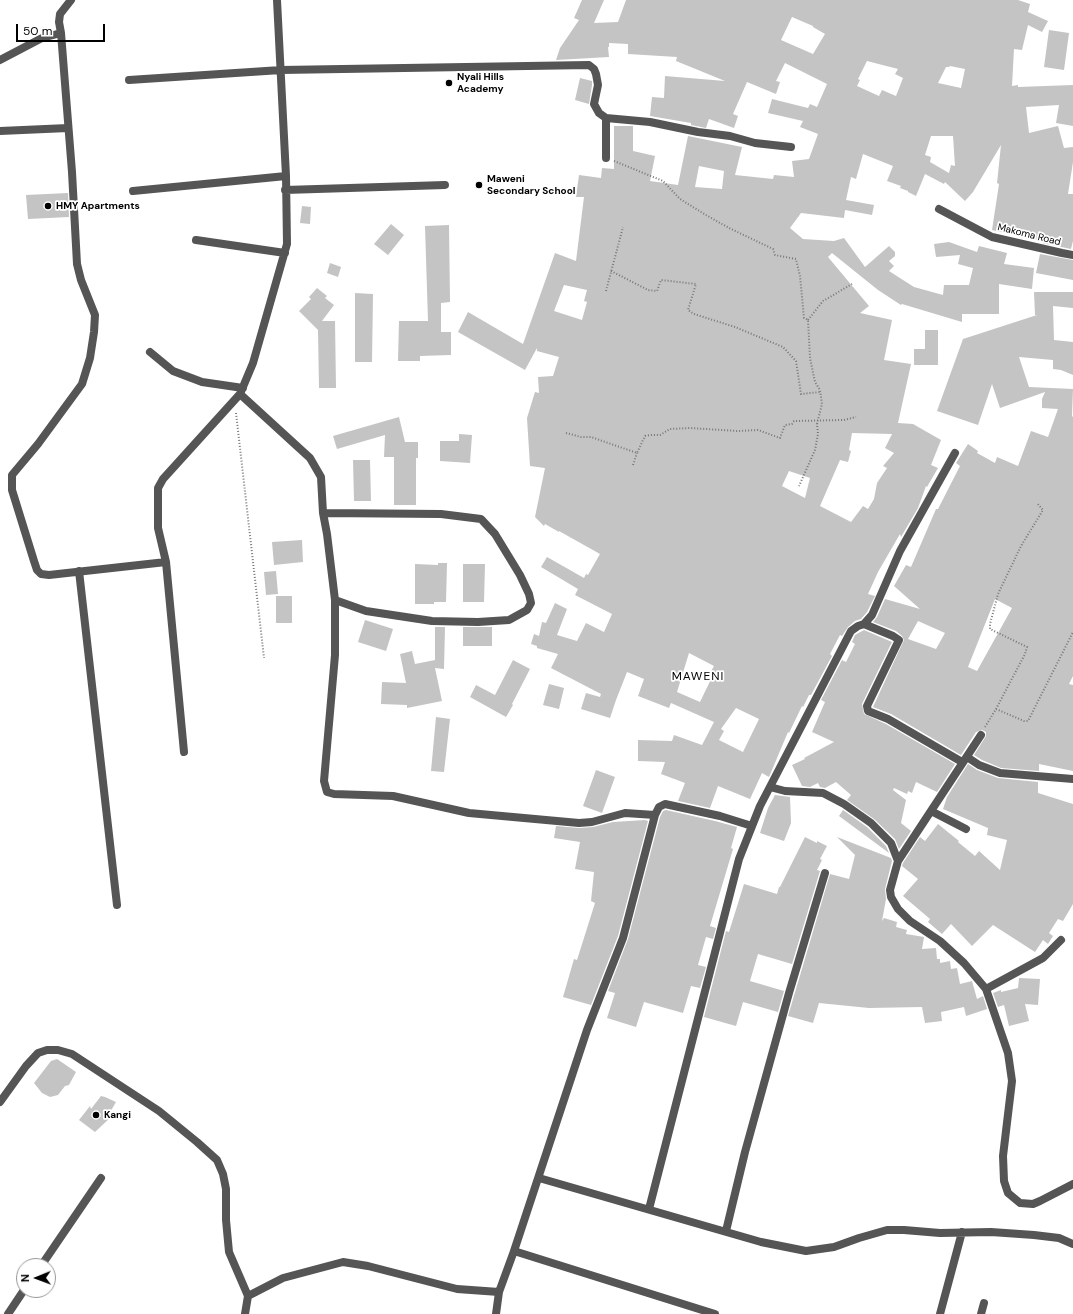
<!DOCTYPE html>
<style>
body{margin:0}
#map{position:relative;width:1073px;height:1314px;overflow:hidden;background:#fff;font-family:"DM Sans",sans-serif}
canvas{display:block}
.north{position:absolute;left:16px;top:1258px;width:40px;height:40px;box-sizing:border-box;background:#fff;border:1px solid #999;border-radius:50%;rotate:269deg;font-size:11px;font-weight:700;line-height:16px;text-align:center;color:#000}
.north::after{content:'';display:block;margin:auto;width:14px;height:18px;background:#000;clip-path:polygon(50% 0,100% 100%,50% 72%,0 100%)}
.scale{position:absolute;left:16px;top:24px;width:89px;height:18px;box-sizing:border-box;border:2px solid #000;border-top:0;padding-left:5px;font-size:12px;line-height:14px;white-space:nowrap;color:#000;-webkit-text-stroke:3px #fff;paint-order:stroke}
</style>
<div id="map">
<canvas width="1073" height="1314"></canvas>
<div class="north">N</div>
<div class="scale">50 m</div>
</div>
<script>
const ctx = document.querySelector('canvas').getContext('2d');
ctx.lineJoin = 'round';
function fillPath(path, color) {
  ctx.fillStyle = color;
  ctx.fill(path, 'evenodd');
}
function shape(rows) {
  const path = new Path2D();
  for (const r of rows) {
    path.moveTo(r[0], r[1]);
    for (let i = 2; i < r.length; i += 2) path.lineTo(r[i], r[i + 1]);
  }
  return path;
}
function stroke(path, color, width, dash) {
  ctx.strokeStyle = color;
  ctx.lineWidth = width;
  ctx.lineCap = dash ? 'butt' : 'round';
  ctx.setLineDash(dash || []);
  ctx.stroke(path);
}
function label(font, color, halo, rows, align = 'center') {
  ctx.font = font + ' "DM Sans",sans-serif';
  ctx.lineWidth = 3.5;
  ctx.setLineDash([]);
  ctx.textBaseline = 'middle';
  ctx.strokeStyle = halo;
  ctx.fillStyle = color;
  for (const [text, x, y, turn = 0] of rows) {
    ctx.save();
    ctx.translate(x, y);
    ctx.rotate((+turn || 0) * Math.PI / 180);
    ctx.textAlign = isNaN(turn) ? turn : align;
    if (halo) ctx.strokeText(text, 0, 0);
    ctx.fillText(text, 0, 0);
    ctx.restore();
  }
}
const building = shape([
 [582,0,604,0,594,23,618,22,626,0,1018,0,1030,4,1028,12,1048,21,1042,32,1028,25,1022,50,1014,49,1012,86,1018,85,1018,87,1073,85,1073,126,1056,123,1059,105,1026,107,1029,133,1058,126,1064,148,1073,147,1073,162,1068,194,1073,194,1073,241,1071,249,1042,243,1042,241,992,230,999,184,997,183,1001,145,973,192,965,201,945,182,944,184,925,174,916,196,908,192,908,191,900,188,901,186,887,181,893,166,863,154,856,179,851,177,846,200,874,205,872,215,845,210,844,218,801,213,790,228,803,239,834,241,844,238,865,267,889,246,895,252,895,256,889,261,894,266,889,271,914,287,943,295,944,285,969,285,973,268,958,264,960,255,936,257,934,244,949,242,977,252,979,246,1007,253,1004,264,1034,268,1032,289,999,284,999,314,962,314,962,322,902,304,901,305,878,290,832,253,828,257,869,306,860,313,892,320,884,360,911,364,898,423,913,424,941,440,931,465,938,468,927,487,926,486,918,508,901,537,900,534,878,572,868,594,875,596,867,612,861,619,855,621,848,627,842,636,840,635,830,654,832,656,811,695,809,695,803,707,802,706,789,733,788,732,769,777,762,773,750,799,718,786,710,808,678,801,685,783,661,774,665,762,638,761,638,740,672,741,674,735,702,745,714,722,671,703,669,708,638,696,644,679,627,672,616,700,610,718,581,709,586,693,600,697,601,694,551,668,558,654,537,648,537,646,531,644,534,634,539,636,542,622,546,623,555,603,567,609,557,635,577,641,586,623,604,632,612,614,575,595,578,589,541,567,547,557,584,578,586,574,588,575,600,554,559,531,559,532,545,524,544,526,535,517,545,468,530,466,527,418,535,392,539,393,538,377,553,376,559,357,537,351,537,348,525,370,458,332,468,312,523,344,555,253,576,261,584,197,576,197,579,175,601,178,602,168,614,169,614,126,633,126,633,151,655,156,650,181,678,185,688,136,742,147,735,175,773,179,774,175,794,177,792,161,809,159,818,134,800,127,803,121,768,113,772,99,808,108,810,104,817,107,827,84,785,63,776,81,780,82,776,94,747,82,733,114,738,116,734,128,709,119,706,128,691,125,691,123,650,116,652,97,664,98,665,76,725,81,676,61,677,57,628,54,628,44,609,43,609,47,608,47,609,57,556,60,560,48,579,20,574,18],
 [792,17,813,26,813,27,825,34,813,54,781,40],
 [867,61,898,69,895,74,903,78,896,96,882,90,879,96,857,86,860,80,858,79],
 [950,66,965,69,961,88,938,83,946,67,949,67],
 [931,136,953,136,955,166,951,165,949,173,930,162,931,157,925,155],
 [699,166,724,171,722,189,695,187],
 [564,285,587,290,584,301,587,302,582,320,554,311],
 [852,433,892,434,885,448,894,453,883,466,887,468,877,483,874,499,868,509,863,506,851,522,820,506,840,460,848,462,851,451,849,450],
 [789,471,810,478,805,498,782,486],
 [689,653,714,666,710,673,713,675,700,702,677,692],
 [736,708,759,719,743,752,719,740,724,731,721,729],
 [1049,30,1069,33,1064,70,1044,67],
 [580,78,592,81,592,85,589,104,575,100],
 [68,193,69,217,28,219,26,195],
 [302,206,311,207,310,224,300,223],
 [391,224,404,235,388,255,374,244],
 [449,225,450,302,441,303,441,332,451,332,451,355,420,356,420,361,398,361,399,321,428,321,425,226],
 [1040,254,1073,260,1073,280,1036,273],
 [330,263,341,267,338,277,327,273],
 [317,288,327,296,325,298,334,305,322,321,335,321,336,388,319,388,318,330,299,311,311,299,309,297],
 [1034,292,1073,292,1073,308,1053,306,1054,340,1073,342,1073,375,1061,370,1053,369,1053,360,1019,357,1029,387,1073,389,1072,416,1073,417,1073,676,1069,684,1073,685,1073,771,1039,764,1039,771,1001,768,982,760,974,755,986,736,986,732,982,730,976,732,961,755,891,714,873,707,904,640,902,636,896,631,873,622,877,617,885,599,920,609,894,586,906,565,911,567,936,509,938,509,960,466,956,463,968,444,978,451,977,453,995,463,997,457,1018,466,1031,431,1048,437,1058,409,1042,408,1042,399,1045,392,1000,408,992,384,978,425,937,411,963,339,1037,315,1035,315],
 [995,599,1012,608,977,671,968,667],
 [918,621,945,633,936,649,908,639],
 [355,293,373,294,372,362,355,362],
 [925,330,938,330,938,365,914,365,914,349,925,349],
 [399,417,405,442,418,442,418,458,416,458,416,505,394,505,394,457,384,457,385,435,337,449,333,436],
 [459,434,472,435,470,463,440,461,440,441,459,441],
 [353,460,370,460,371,501,354,501],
 [302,540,303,562,274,565,272,542],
 [438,563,447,563,446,602,434,602,434,604,415,604,415,564,438,565],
 [463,564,485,564,484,602,463,602],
 [276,571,278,594,266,595,264,572],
 [276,596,292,596,292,623,276,623],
 [365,620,393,629,386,651,358,642],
 [435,627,445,627,444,669,435,668,442,701,407,708,407,705,381,704,382,682,406,683,400,654,412,651,415,664,435,660],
 [463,627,492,627,492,646,463,646],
 [864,630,892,642,862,704,864,714,886,724,955,764,937,792,916,782,912,793,908,791,907,794,894,788,893,790,906,800,901,823,911,831,899,849,895,839,874,819,847,800,851,795,836,782,825,788,820,787,818,783,810,787,802,786,792,765,805,759,804,758,834,742,812,732,825,702,821,700,842,660,846,662,855,644,852,642,855,635],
 [513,660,530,669,512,704,513,705,506,717,470,697,476,685,495,695],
 [549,684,564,688,559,709,543,705],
 [436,717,450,719,444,772,431,771],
 [968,764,977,770,998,778,1038,782,1038,793,1073,804,1073,904,1063,921,1058,919,1049,933,1053,936,1048,944,1043,940,1035,952,993,925,972,946,951,924,942,934,928,922,930,919,903,896,918,879,902,866,903,863,920,837,925,841,938,824,959,841,958,842,975,856,979,851,1000,870,1007,840,987,835,988,828,943,809,947,797],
 [596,770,615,777,602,813,583,806],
 [775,795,790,797,791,823,784,841,760,833,768,808],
 [666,810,715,821,737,827,731,848,733,849,710,926,716,928,713,939,706,937,698,965,706,967,700,988,691,986,683,1013,644,1002,636,1027,607,1018,615,993,608,991,628,939,660,817,663,811],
 [843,810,867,827,886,846,889,853,839,816],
 [645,820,648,821,618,936,591,1005,563,997,574,959,577,960,595,903,591,901,594,872,575,869,580,842,554,838,556,826,579,828,593,827,613,822],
 [805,837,817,843,817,841,827,846,820,859,822,860,817,870,820,871,792,964,758,954,750,981,784,991,778,1012,743,1002,736,1026,704,1017,726,931,729,932,744,884,777,894,779,887,780,887],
 [837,837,891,858,892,861,885,889,886,899,882,921,884,918,897,922,896,927,907,930,906,934,924,937,922,949,936,948,937,959,940,959,940,963,950,961,951,969,957,968,960,984,972,981,977,999,983,996,987,1009,966,1016,964,1007,941,1012,942,1021,925,1023,922,1007,869,1008,819,1003,813,1023,788,1016,830,874,849,879,855,855],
 [1019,978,1040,979,1038,1005,1025,1004,1029,1021,1009,1026,1004,1005,998,1007,993,993,1001,990,1001,992,1018,988],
 [57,1059,76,1072,69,1085,65,1086,58,1095,50,1097,42,1093,34,1083,51,1061],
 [101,1096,105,1097,116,1102,109,1114,111,1117,95,1132,79,1120,90,1106,91,1109]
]);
const path = shape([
 [614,161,663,181,680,199,706,215,729,228,773,249,775,255,796,259,800,276,804,318,808,320,810,358,815,382,820,390,822,404,817,424,818,434,815,450,799,486],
 [611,271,648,290,657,291,661,280,696,284,688,310,694,314,735,327,783,347,796,361,801,394,820,392],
 [606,291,623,227],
 [808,320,823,301,852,284],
 [236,413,264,658],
 [566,433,581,437,591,437,637,453,645,436,651,435,660,435,670,429,690,428,738,431,758,430,780,438,785,425,792,424,794,421,844,420,856,417],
 [633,465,637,453],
 [996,709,1024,721,1028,721,1073,632],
 [985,727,996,709,1025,654,1027,647,990,629,990,624,998,594,1021,546,1043,510,1037,503]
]);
const minor = shape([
 [71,0,60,14,59,22,61,33,72,172,77,264,81,280,95,315,94,332,90,358,82,384,38,444,12,475,12,490,34,561,37,570,41,574,49,575,166,562],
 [0,60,42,38,61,33],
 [129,80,281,70,589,65,594,69,596,74,598,85,594,104,599,113,606,118,606,158],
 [606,118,650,122,698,132,730,136,755,143,791,147],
 [0,131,68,128],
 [285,190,445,185],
 [133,191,286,176],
 [939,209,992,237,1062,253,1073,255],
 [196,240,285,253],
 [150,352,173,371,202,382,243,388],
 [240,394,310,458,321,477,323,513,327,534,335,600,366,611,432,621,478,622,509,620,527,610,531,603,529,594,520,575,495,534,481,519,441,514,323,513],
 [79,571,117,905],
 [335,600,335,655,324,781,327,792,334,794,393,796,469,813,579,823,592,822,625,813,655,815],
 [864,624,893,636,899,640,867,706,868,711,888,719,962,762],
 [184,752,166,562,158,528,158,488,163,479,240,394,253,363,287,244,286,176,277,0],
 [967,757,979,765,1000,773,1073,779],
 [770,787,785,791,823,793,844,804,871,823,891,843,898,861,890,890,891,897,898,909,910,921,940,941,964,963,986,989,1043,958,1061,940],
 [931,811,966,829],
 [898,861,981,735],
 [986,989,1008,1053,1012,1081,1003,1156,1004,1181,1008,1193,1020,1203,1033,1204,1040,1201,1073,1184],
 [0,1102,26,1066,38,1053,47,1050,58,1050,72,1054,159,1111,197,1142,217,1160,223,1174,226,1189,226,1220,229,1252,248,1296,245,1314],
 [539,1178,761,1242,806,1251,834,1247,859,1238,887,1230,904,1230,940,1233,991,1232,1034,1235,1059,1238,1073,1244],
 [649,1209,739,859,760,806,851,631,858,626,864,624,872,615,900,551,955,453],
 [726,1231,745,1152,789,993,825,873],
 [514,1251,715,1314],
 [41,1266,101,1178],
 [248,1296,283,1278,343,1262,368,1266,457,1289,499,1292],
 [8,1314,24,1290],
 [496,1314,499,1292,514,1251,587,1030,623,938,655,815,659,807,665,804,720,816,752,826],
 [940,1314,962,1232],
 [981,1314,984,1303]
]);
const markers = [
 [449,83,4,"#000"],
 [479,185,4,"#000"],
 [48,206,4,"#000"],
 [96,1115,4,"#000"]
];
const poiNames = [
 ["Nyali Hills",457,77],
 ["Academy",457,89],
 ["Maweni",487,179],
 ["Secondary School",487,191],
 ["HMY Apartments",56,206],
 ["Kangi",104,1115]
];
const streetNames = [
 ["Makoma Road",1029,235,14]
];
const quarterNames = [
 ["MAWENI",698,677]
];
fillPath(building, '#c4c4c4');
stroke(path, '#777', 2, [1, 2]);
stroke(minor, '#555', 8);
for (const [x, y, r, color] of markers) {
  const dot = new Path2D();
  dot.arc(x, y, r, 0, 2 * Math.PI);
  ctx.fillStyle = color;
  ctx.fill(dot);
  stroke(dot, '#fff', 1.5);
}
label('bold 10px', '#000', '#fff', poiNames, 'left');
label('10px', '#000', '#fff', streetNames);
ctx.letterSpacing = '1px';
label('12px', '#000', '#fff', quarterNames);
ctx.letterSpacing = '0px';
</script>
